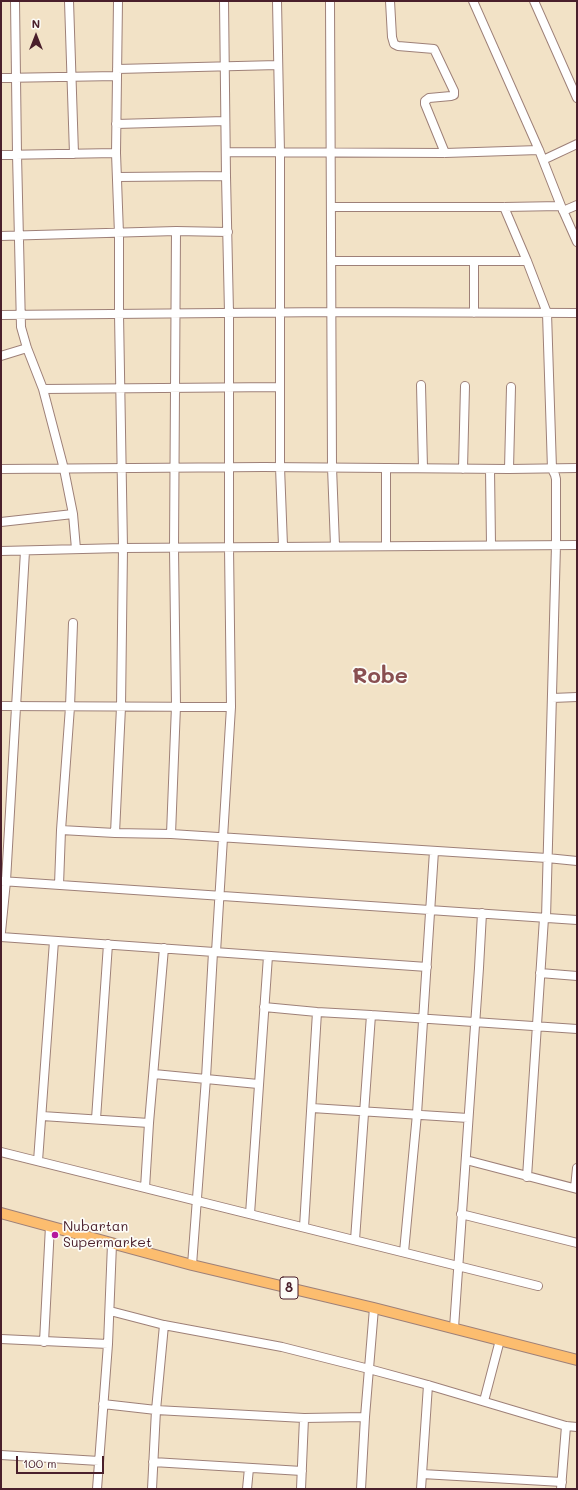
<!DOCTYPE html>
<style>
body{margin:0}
#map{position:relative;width:578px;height:1490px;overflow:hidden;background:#f2e2c6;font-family:Mali,sans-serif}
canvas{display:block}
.frame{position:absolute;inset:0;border:2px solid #4a1f2b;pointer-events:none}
.north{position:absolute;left:16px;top:16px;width:40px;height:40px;-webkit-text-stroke:3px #fdfcf7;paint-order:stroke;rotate:0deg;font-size:11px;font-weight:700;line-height:16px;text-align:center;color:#4a1f2b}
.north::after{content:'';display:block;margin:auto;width:14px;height:18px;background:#4a1f2b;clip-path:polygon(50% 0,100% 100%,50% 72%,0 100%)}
.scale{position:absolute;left:16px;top:1456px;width:88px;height:18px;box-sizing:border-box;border:2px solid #4a1f2b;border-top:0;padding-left:5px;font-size:12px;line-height:14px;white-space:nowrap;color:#4a1f2b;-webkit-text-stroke:3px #fdfcf7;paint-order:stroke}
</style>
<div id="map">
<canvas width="578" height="1490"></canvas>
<div class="frame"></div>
<div class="north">N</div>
<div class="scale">100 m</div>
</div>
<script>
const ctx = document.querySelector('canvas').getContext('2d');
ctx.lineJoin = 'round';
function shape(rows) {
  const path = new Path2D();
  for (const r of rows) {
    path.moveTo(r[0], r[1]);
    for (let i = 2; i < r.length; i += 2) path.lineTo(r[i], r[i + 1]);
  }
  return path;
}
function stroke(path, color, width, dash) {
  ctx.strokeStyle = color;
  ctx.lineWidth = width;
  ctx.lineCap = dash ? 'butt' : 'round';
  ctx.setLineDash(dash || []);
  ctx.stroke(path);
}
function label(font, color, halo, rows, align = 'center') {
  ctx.font = font + ' Mali,sans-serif';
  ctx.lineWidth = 3.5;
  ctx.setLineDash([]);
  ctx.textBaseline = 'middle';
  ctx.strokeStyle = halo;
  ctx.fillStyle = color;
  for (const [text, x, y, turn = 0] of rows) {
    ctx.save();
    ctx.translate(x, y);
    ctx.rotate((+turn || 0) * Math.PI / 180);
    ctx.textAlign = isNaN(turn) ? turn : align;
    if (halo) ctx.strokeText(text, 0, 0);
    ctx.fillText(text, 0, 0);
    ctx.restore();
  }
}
const minor = shape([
 [15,1,17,154,21,327,27,348,43,389,64,469,73,514,76,549],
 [69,1,74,154],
 [277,1,280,153,280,467,283,546],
 [330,1,332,467,335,546],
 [390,1,392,37,394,44,398,46,434,49,454,91,454,95,451,96,429,98,425,101,425,104,445,153],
 [473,1,539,150,561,206,577,242],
 [534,1,577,98],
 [117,69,278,65],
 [1,78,117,76],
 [116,124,225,121],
 [226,152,445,153,539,150],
 [1,155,116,153],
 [543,160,577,144],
 [117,177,226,176],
 [331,207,504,207,561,206],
 [504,207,527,261,547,313,552,469,555,475,556,479,556,545,546,918],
 [563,211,577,205],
 [1,236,176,231,228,232],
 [331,261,527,261],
 [474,261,474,313],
 [1,315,332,312,577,313],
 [1,356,27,348],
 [421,385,423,468],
 [43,389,280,387],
 [386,468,386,546],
 [1,469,264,467,509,469,577,468],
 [463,469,465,386],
 [490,469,491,545],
 [509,469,511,387],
 [1,522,73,514],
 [1,551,123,548,577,545],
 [552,698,577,697],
 [1,706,231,707],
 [61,830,115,833,171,834,547,858,577,861],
 [115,833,121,707,123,548,119,314,119,234,116,153,118,1],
 [171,834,176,706,174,548,176,231],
 [1,881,577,920],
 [59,885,61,830,70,707,73,623],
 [1,932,6,881,25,551],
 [1,937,427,967],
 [216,952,231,707,229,547,229,313,226,176,224,1],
 [540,973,577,976],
 [264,1007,317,1012,371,1015,577,1029],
 [154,1074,258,1084],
 [312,1108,468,1118],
 [42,1116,149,1123],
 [96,1119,108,944],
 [1,1152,538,1286],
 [466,1160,577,1189],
 [38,1161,54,941],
 [527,1177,544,918],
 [145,1188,149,1123,164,948],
 [575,1188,577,1168],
 [250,1214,268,956],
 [461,1214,577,1243],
 [304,1227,317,1012],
 [355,1240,371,1015],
 [404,1252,417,1114,434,851],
 [192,1265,206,1078,213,952],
 [110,1311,164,1325,282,1347,369,1369,428,1385,566,1426,577,1427],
 [454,1328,479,968,482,913],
 [1,1339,108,1344],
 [44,1342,50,1226],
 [484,1401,500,1340],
 [103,1404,156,1410,304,1418,365,1417],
 [1,1455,99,1461],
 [153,1462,302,1471],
 [422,1474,562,1482],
 [97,1489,108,1344,112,1244],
 [152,1489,156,1410,164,1325],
 [247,1489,249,1468],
 [301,1489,304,1418],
 [361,1489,365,1417,374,1308],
 [421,1489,428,1385],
 [561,1489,566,1426]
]);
const major = shape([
 [1,1213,192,1265,374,1308,577,1360]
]);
const markers = [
 [55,1235,4,"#b5179e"]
];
const shields = [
 [289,1288,18]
];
const shieldNames = [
 ["8",289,1288]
];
const poiNames = [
 ["Nubartan",63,1227],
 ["Supermarket",63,1243]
];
const townNames = [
 ["Robe",380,676]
];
stroke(minor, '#9e8078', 10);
stroke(major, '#9e8078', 12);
stroke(minor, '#fff', 8);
stroke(major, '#fcbd6f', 10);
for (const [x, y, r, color] of markers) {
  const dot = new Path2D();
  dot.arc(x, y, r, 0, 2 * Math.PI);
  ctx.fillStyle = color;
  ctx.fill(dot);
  stroke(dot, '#fdfcf7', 1.5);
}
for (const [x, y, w] of shields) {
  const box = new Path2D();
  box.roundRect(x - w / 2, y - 11, w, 22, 3);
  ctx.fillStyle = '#fdfcf7';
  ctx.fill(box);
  stroke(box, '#4a1f2b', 1);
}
label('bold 13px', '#4a1f2b', null, shieldNames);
label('14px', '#4a1f2b', '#fdfcf7', poiNames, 'left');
label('bold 22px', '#894f51', '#fdfcf7', townNames);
</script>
